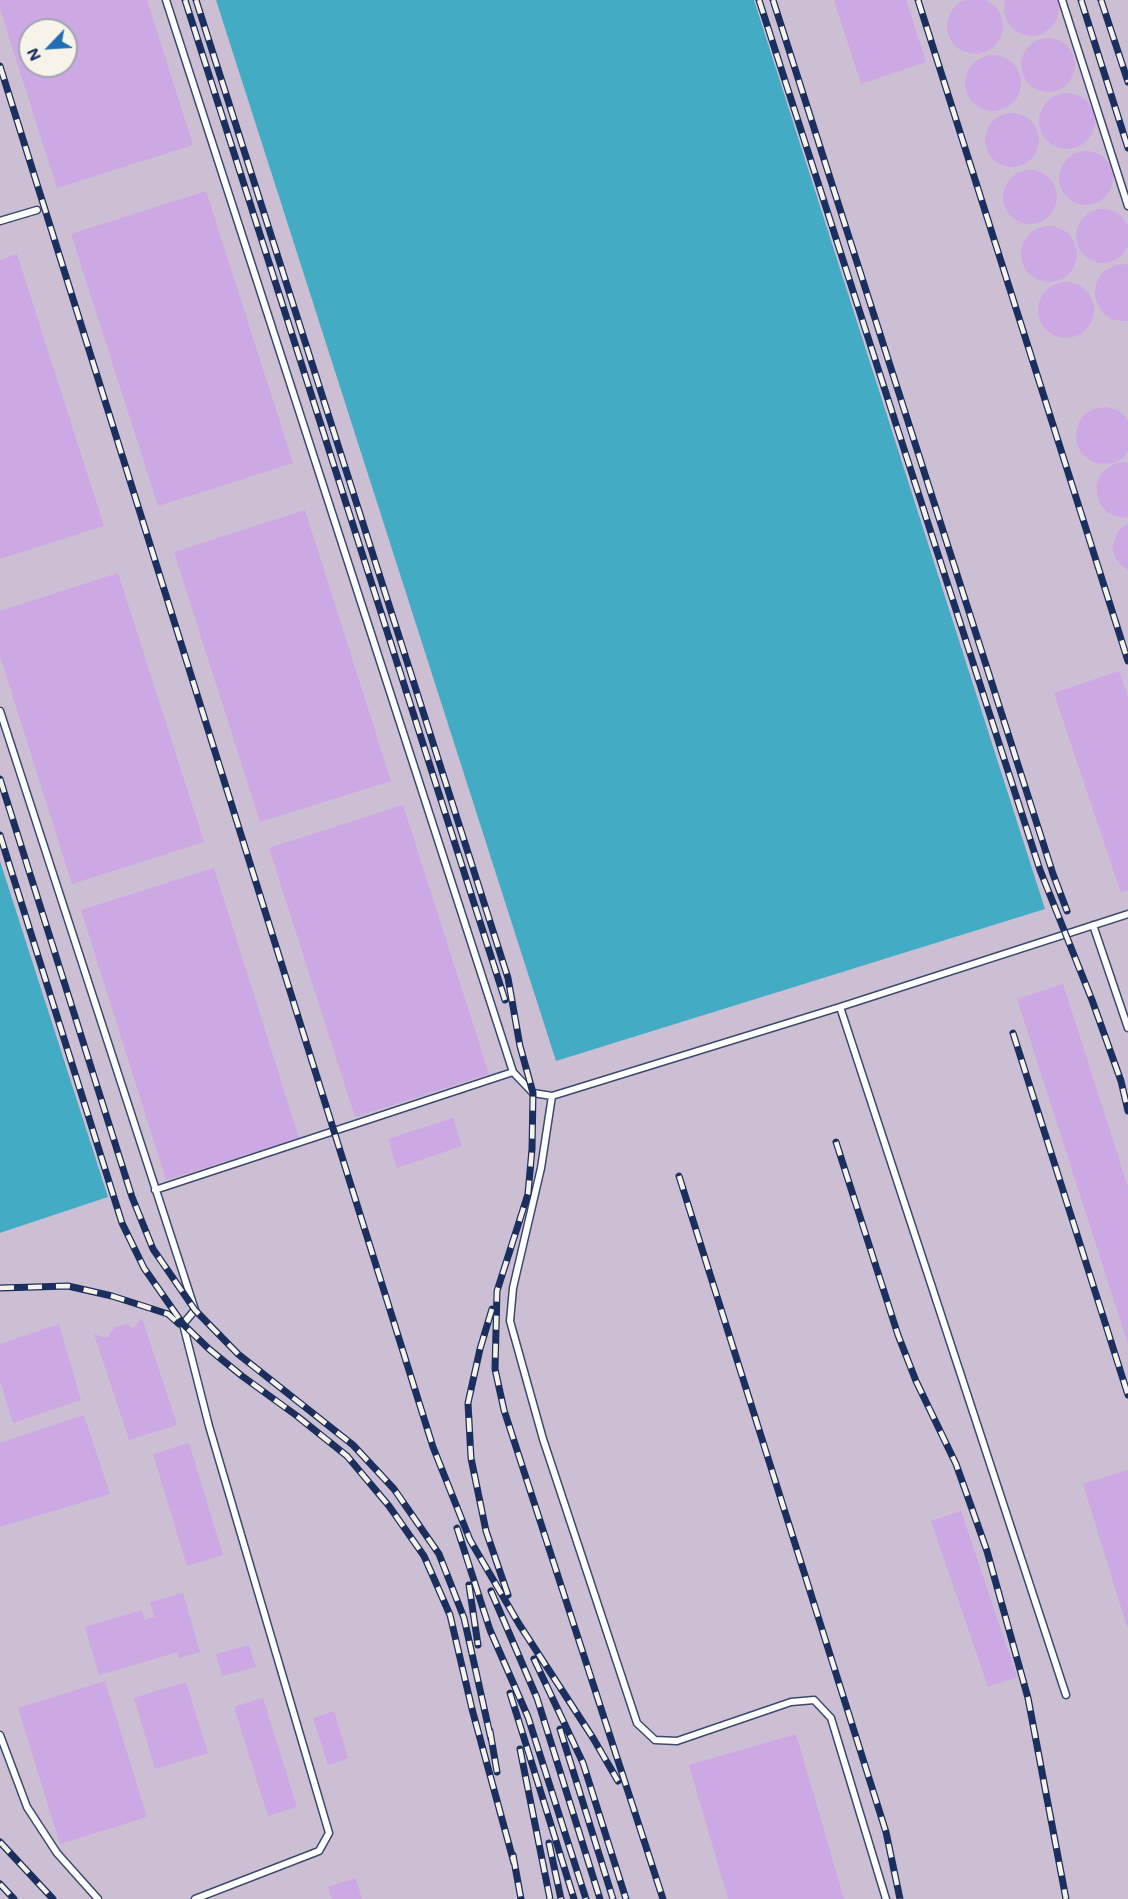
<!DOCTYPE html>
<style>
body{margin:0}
#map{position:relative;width:1128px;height:1899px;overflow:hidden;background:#f2dfc4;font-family:Mali,sans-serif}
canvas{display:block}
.north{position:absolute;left:18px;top:18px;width:60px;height:60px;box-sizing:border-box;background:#f7f3e8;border:2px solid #9fa5b1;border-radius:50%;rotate:245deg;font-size:16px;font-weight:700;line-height:24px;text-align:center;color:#1b2f5e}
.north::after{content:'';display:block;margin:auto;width:21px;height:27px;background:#1f6fb2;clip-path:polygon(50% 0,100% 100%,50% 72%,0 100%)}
</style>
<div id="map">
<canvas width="1128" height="1899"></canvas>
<div class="north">N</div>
</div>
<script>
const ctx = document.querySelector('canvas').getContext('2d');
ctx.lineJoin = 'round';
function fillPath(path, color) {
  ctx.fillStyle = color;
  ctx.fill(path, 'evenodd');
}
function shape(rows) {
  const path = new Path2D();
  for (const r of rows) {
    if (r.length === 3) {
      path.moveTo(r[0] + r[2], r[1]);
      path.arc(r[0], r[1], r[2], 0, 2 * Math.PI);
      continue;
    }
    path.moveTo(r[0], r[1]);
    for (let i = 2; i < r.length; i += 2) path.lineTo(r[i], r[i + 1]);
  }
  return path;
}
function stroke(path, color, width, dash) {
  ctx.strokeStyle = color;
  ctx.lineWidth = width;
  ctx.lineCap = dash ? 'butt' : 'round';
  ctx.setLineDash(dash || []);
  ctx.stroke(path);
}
const industrial = shape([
 [0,0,1128,0,1128,1899,0,1899,0,1233,107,1197,0,862],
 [30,30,66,30,66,66,30,66]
]);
const water = shape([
 [216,0,754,0,1045,909,556,1061],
 [0,861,108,1197,0,1233]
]);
const building = shape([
 [975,26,28],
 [0,0,147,0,193,145,57,188,0,9],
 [30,30,66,30,66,66,30,66],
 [834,0,906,0,926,62,861,84],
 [1005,0,1058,0,1059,10,1056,20,1051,28,1040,35,1030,36,1021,34,1013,29,1007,21,1004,12],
 [1048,65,27],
 [993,83,28],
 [1067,121,28],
 [1012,140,27],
 [1086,178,27],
 [1030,197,27],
 [206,191,293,463,158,506,71,234],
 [1103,236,27],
 [1049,254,28],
 [17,254,104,526,0,559,0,260],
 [1124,264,1128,265,1128,321,1121,321,1111,319,1103,313,1095,298,1095,288,1098,279,1104,271,1115,265],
 [1066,310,28],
 [1107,407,1117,410,1125,416,1128,421,1128,451,1123,458,1114,463,1104,464,1094,463,1082,454,1077,445,1076,435,1079,422,1085,414,1094,409],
 [1125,462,1128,463,1128,517,1125,518,1115,516,1107,512,1099,503,1097,493,1097,484,1100,475,1107,468,1116,463],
 [305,510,391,781,260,822,174,552],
 [1128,523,1128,571,1119,563,1114,555,1113,546,1118,531],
 [118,573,204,842,72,884,0,656,0,611],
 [1119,671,1128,697,1128,890,1121,893,1054,693],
 [403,805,489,1074,355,1117,269,848],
 [214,868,299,1138,166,1180,81,910],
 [1063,984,1128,1187,1128,1344,1017,999],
 [453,1118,462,1146,397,1168,388,1139],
 [142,1318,177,1425,129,1440,94,1334,102,1337,108,1337,111,1331,116,1327,126,1324,134,1328],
 [59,1324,81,1400,13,1423,0,1381,0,1344],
 [84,1415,110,1494,0,1527,0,1443],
 [189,1443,223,1555,187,1566,153,1454],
 [1128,1470,1128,1627,1127,1627,1083,1484],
 [961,1511,1017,1677,988,1687,931,1521],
 [183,1593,200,1652,179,1658,178,1652,99,1675,85,1627,142,1610,144,1620,155,1617,150,1602],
 [249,1645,256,1667,222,1676,216,1654],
 [105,1681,147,1817,60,1844,18,1708],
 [186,1682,208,1753,155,1769,134,1698],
 [263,1698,297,1807,268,1816,234,1707],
 [334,1711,348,1758,328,1765,313,1718],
 [796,1734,844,1899,728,1899,689,1765],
 [356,1878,362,1899,332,1899,328,1887]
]);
const service = shape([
 [166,0,513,1072],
 [1062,0,1128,206],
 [0,221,37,210],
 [0,711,195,1310,183,1324,184,1328,209,1426,329,1833,319,1851,195,1899],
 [1093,925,1128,1028],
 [840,1007,1066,1695],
 [552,1096,541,1168,513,1288,510,1321,543,1439,637,1723,655,1740,677,1741,791,1702,814,1700,831,1718,886,1899],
 [155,1190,513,1072,533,1093,552,1096,840,1007,1128,914],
 [0,1735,27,1807,57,1853,98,1899]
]);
const rail = shape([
 [185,0,505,1000],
 [196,0,508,978,520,1046,533,1093,532,1149,528,1194,497,1291,495,1369,504,1410,663,1899],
 [759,0,1040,870,1092,1000,1121,1081,1128,1111],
 [773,0,1053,874,1067,911],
 [918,0,1128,661],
 [1081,0,1128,148],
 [1101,0,1128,82],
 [0,66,433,1447,470,1540,519,1624,593,1738,618,1781],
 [0,779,132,1197,153,1249,195,1310,238,1354,353,1445,394,1489,439,1554,464,1618,491,1739],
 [0,835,122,1223,144,1268,183,1324,209,1349,242,1376,297,1416,347,1456,389,1506,424,1556,450,1615,472,1709,514,1863],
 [1013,1033,1128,1395],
 [836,1142,898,1335,916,1381,956,1464,987,1551,1028,1698,1066,1899],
 [679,1176,886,1832,900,1899],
 [0,1288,68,1286,112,1296,168,1314,179,1324],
 [492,1309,480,1349,468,1403,471,1458,486,1531,508,1595],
 [457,1528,490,1630,528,1717,586,1899],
 [469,1585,478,1645],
 [491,1591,537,1698,600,1899],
 [534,1659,583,1763,626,1899],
 [510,1693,574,1899],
 [560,1729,613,1899],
 [490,1731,497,1772],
 [520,1749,550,1899],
 [0,1842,53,1899],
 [549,1843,561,1899],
 [513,1855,521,1899],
 [0,1884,14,1899]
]);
fillPath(industrial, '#ccbfd4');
fillPath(water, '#44abc4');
fillPath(building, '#cca8e5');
stroke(service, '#3b496d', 9);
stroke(service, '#fff', 6);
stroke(rail, '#1b2f5e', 7);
stroke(rail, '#f7f3e8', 4.5, [14]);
</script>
